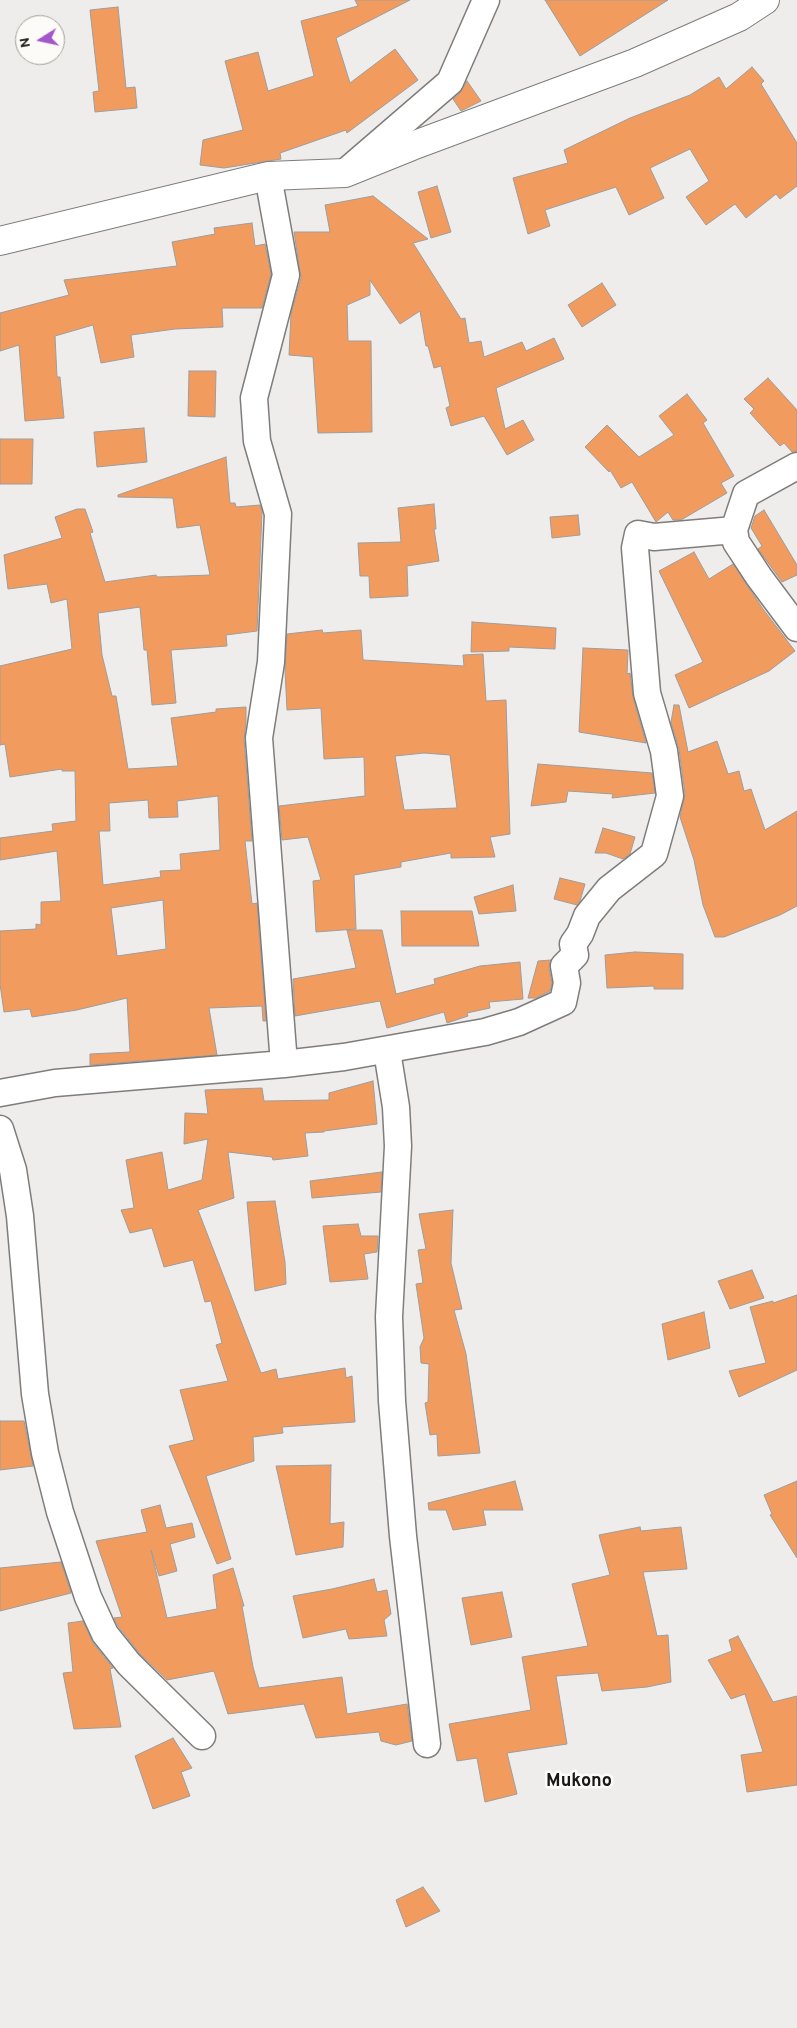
<!DOCTYPE html>
<style>
body{margin:0}
#map{position:relative;width:797px;height:2028px;overflow:hidden;background:#efedeb;font-family:Overpass,sans-serif}
canvas{display:block}
.north{position:absolute;left:15px;top:15px;width:50px;height:50px;box-sizing:border-box;background:#fcfbf8;border:1px solid #a2a19e;border-radius:50%;rotate:260deg;font-size:14px;font-weight:700;line-height:20px;text-align:center;color:#1a1918}
.north::after{content:'';display:block;margin:auto;width:18px;height:22px;background:#a357ca;clip-path:polygon(50% 0,100% 100%,50% 72%,0 100%)}
</style>
<div id="map">
<canvas width="797" height="2028"></canvas>
<div class="north">N</div>
</div>
<script>
const ctx = document.querySelector('canvas').getContext('2d');
ctx.lineJoin = 'round';
function fillPath(path, color) {
  ctx.fillStyle = color;
  ctx.fill(path, 'evenodd');
}
function shape(rows) {
  const path = new Path2D();
  for (const r of rows) {
    path.moveTo(r[0], r[1]);
    for (let i = 2; i < r.length; i += 2) path.lineTo(r[i], r[i + 1]);
  }
  return path;
}
function stroke(path, color, width, dash) {
  ctx.strokeStyle = color;
  ctx.lineWidth = width;
  ctx.lineCap = dash ? 'butt' : 'round';
  ctx.setLineDash(dash || []);
  ctx.stroke(path);
}
function label(font, color, halo, rows, align = 'center') {
  ctx.font = font + ' Overpass,sans-serif';
  ctx.lineWidth = 5;
  ctx.setLineDash([]);
  ctx.textBaseline = 'middle';
  ctx.strokeStyle = halo;
  ctx.fillStyle = color;
  for (const [text, x, y, turn = 0] of rows) {
    ctx.save();
    ctx.translate(x, y);
    ctx.rotate((+turn || 0) * Math.PI / 180);
    ctx.textAlign = isNaN(turn) ? turn : align;
    if (halo) ctx.strokeText(text, 0, 0);
    ctx.fillText(text, 0, 0);
    ctx.restore();
  }
}
const building = shape([
 [355,0,410,0,336,38,350,83,395,49,418,80,347,133,346,130,280,153,281,159,224,168,200,165,203,140,243,130,225,61,258,52,268,91,314,76,301,21,358,6,355,0],
 [545,0,668,0,580,56,545,0],
 [118,7,126,88,135,87,137,108,95,112,93,92,99,91,90,10,118,7],
 [752,67,764,81,761,84,797,143,797,186,780,199,776,194,746,218,735,204,706,225,686,197,709,181,690,149,650,168,664,198,629,215,616,187,545,210,550,226,528,234,513,178,568,163,564,150,630,118,690,95,719,77,726,89,752,67],
 [467,81,481,101,461,111,453,99,460,93,467,81],
 [437,186,451,232,431,238,418,192,437,186],
 [373,196,428,239,413,243,461,319,465,318,469,343,481,341,484,357,522,342,526,351,554,338,564,359,496,388,505,429,523,420,534,440,507,455,484,416,451,426,446,408,450,406,441,366,434,368,428,346,426,346,420,311,400,324,370,280,370,295,347,305,348,341,371,341,372,432,318,433,313,357,289,355,291,314,301,278,294,232,330,232,325,205,373,196],
 [252,223,255,246,265,244,271,274,262,308,222,308,223,327,175,329,131,335,134,357,101,363,93,325,55,336,57,377,60,377,64,418,25,421,19,345,0,351,0,313,69,295,64,280,177,266,172,242,215,234,214,228,252,223],
 [602,283,616,305,582,327,568,305,602,283],
 [189,371,216,371,215,417,188,416,189,371],
 [768,378,797,410,797,451,792,452,784,443,780,446,750,413,754,409,744,399,768,378],
 [687,394,707,420,703,423,734,476,721,483,727,493,681,520,673,520,668,512,656,522,632,482,621,488,610,470,609,472,585,447,607,425,639,457,674,435,659,416,687,394],
 [144,428,147,462,97,467,94,432,144,428],
 [0,439,33,439,32,484,0,484,0,439],
 [226,457,230,503,235,503,236,507,260,505,262,512,257,631,226,635,227,646,171,650,176,703,152,705,147,650,144,650,140,607,98,613,102,655,112,696,116,696,128,769,178,766,171,718,216,712,216,709,246,707,246,722,244,739,252,841,245,841,252,904,257,903,266,1021,263,1021,262,1006,209,1008,217,1055,90,1065,90,1054,130,1052,127,998,77,1010,32,1017,30,1009,4,1012,0,984,0,931,36,929,36,924,41,925,41,902,61,901,57,851,0,860,0,838,53,831,52,824,76,821,75,771,62,771,62,769,10,777,5,744,0,745,0,666,72,649,67,599,51,603,47,584,8,589,4,555,62,538,55,517,77,509,85,509,93,532,90,533,105,582,156,575,157,577,210,575,200,525,177,528,173,498,118,497,118,495,226,457],
 [218,796,220,850,180,854,181,870,160,871,161,877,103,885,99,831,110,831,109,803,148,800,149,818,178,817,177,801,218,796],
 [163,900,166,949,117,956,111,908,163,900],
 [434,504,436,529,434,529,439,561,407,566,408,596,370,598,369,576,360,576,358,543,401,542,398,508,434,504],
 [764,510,797,565,797,575,782,582,758,549,762,546,751,528,755,516,764,510],
 [578,515,580,535,552,538,550,517,578,515],
 [694,552,709,579,733,564,763,609,795,651,769,671,689,708,675,675,703,662,659,571,694,552],
 [472,622,556,628,555,649,509,647,509,651,471,652,472,622],
 [322,630,323,633,361,630,363,660,464,666,463,655,483,654,486,701,506,700,510,834,490,837,495,857,451,858,451,853,401,862,401,867,354,875,356,929,316,932,313,881,321,880,308,837,282,840,279,806,365,796,364,757,324,759,321,708,287,710,285,670,287,634,322,630],
 [424,753,450,755,457,808,404,810,395,756,424,753],
 [583,648,628,650,627,674,630,673,633,697,646,743,579,732,583,648],
 [674,705,679,705,688,752,717,741,728,774,739,771,744,791,751,789,765,830,797,811,797,906,780,915,724,937,715,937,703,905,694,860,680,817,685,794,679,749,671,722,674,705],
 [538,764,652,773,655,793,612,798,613,794,568,791,566,802,531,806,538,764],
 [603,828,635,837,630,854,623,859,606,853,595,853,603,828],
 [560,878,585,884,580,901,577,905,554,899,560,878],
 [513,885,516,911,479,914,474,897,513,885],
 [401,911,472,911,479,946,402,946,401,911],
 [347,930,382,930,396,994,435,984,434,979,480,966,520,962,523,999,489,1002,490,1008,467,1013,468,1016,447,1023,444,1012,387,1028,380,1001,295,1016,293,979,356,968,347,930],
 [635,952,683,954,683,989,654,989,654,986,607,988,605,955,635,952],
 [551,960,549,968,552,983,550,991,536,998,528,998,538,961,551,960],
 [373,1081,377,1124,324,1131,324,1132,305,1133,308,1156,273,1160,272,1157,228,1152,234,1198,198,1210,261,1373,276,1369,278,1379,345,1368,346,1378,352,1376,355,1422,282,1427,283,1433,253,1437,254,1461,206,1476,231,1559,217,1564,169,1446,194,1440,180,1390,228,1381,216,1345,222,1343,211,1301,205,1302,193,1260,164,1267,152,1228,130,1233,121,1210,134,1208,126,1160,162,1152,168,1190,202,1180,208,1139,184,1144,185,1113,208,1114,205,1090,262,1088,264,1101,329,1100,329,1093,373,1081],
 [382,1172,381,1192,312,1198,310,1181,382,1172],
 [275,1201,285,1262,286,1284,255,1291,247,1202,275,1201],
 [453,1210,451,1263,462,1309,454,1310,466,1354,480,1453,438,1456,437,1434,430,1435,425,1403,428,1402,429,1364,421,1363,420,1347,424,1338,416,1284,423,1283,418,1250,426,1249,419,1214,453,1210],
 [358,1224,361,1236,378,1236,377,1252,364,1254,368,1279,330,1282,323,1226,358,1224],
 [752,1270,764,1298,730,1309,718,1281,752,1270],
 [797,1295,797,1370,739,1397,729,1371,766,1363,750,1307,773,1301,773,1303,797,1295],
 [704,1312,710,1348,668,1360,662,1324,704,1312],
 [0,1421,24,1421,33,1466,0,1470,0,1421],
 [331,1465,330,1524,344,1522,343,1547,296,1555,276,1466,331,1465],
 [515,1481,523,1510,483,1510,486,1525,453,1530,446,1510,429,1510,428,1503,515,1481],
 [797,1481,797,1558,770,1515,772,1514,764,1495,797,1481],
 [160,1505,166,1528,192,1523,195,1537,170,1544,177,1571,159,1576,151,1550,167,1618,217,1609,213,1575,233,1568,244,1606,242,1606,253,1667,259,1688,342,1677,347,1714,407,1704,412,1741,396,1745,381,1741,379,1732,316,1738,304,1704,228,1714,214,1671,167,1680,140,1654,118,1626,114,1618,122,1617,96,1541,147,1532,141,1510,160,1505],
 [640,1527,641,1531,681,1527,687,1569,643,1572,657,1636,668,1635,671,1682,647,1687,602,1691,598,1673,556,1676,567,1744,507,1753,517,1794,485,1802,477,1758,457,1761,449,1724,531,1710,522,1657,588,1646,572,1584,610,1575,599,1535,640,1527],
 [61,1562,71,1593,0,1611,0,1568,61,1562],
 [374,1579,377,1592,387,1590,391,1614,384,1620,387,1636,349,1639,346,1629,303,1638,293,1596,332,1589,374,1579],
 [502,1592,512,1637,471,1645,462,1598,502,1592],
 [83,1621,93,1643,113,1668,110,1669,121,1727,74,1729,63,1673,73,1672,68,1623,83,1621],
 [738,1636,773,1702,797,1696,797,1785,747,1792,741,1755,763,1752,745,1694,731,1699,708,1660,732,1651,729,1640,738,1636],
 [173,1738,192,1768,181,1772,190,1796,153,1809,135,1756,173,1738],
 [423,1887,440,1911,406,1927,396,1900,423,1887]
]);
const street = shape([
 [349,169,450,82,486,0],
 [268,176,286,275,254,398,257,441,278,514,271,662,259,738,284,1064,344,1057,485,1032,519,1022,563,1002,567,983,564,966,575,955,573,944,580,934,587,916,609,889,654,854,670,796,664,751,647,693,635,548,638,534,654,537,734,530,746,494,797,466],
 [734,530,736,542,759,577,797,628],
 [387,1051,396,1107,398,1146,389,1317,392,1401,403,1536,427,1744],
 [0,1093,55,1083,284,1064],
 [0,1129,13,1170,20,1216,35,1394,45,1453,60,1512,88,1597,105,1634,129,1664,202,1736]
]);
const secondary = shape([
 [0,241,268,176,345,173,412,146,635,63,739,17,765,0]
]);
const quarterNames = [
 ["Mukono",579,1782]
];
fillPath(building, '#f19c5e');
stroke(building, '#9f9c9b', 1);
stroke(street, '#7f7d7b', 29);
stroke(secondary, '#7f7d7b', 30);
stroke(street, '#fff', 26);
stroke(secondary, '#fff', 28);
label('bold 18px', '#1a1918', '#fcfbf8', quarterNames);
</script>
